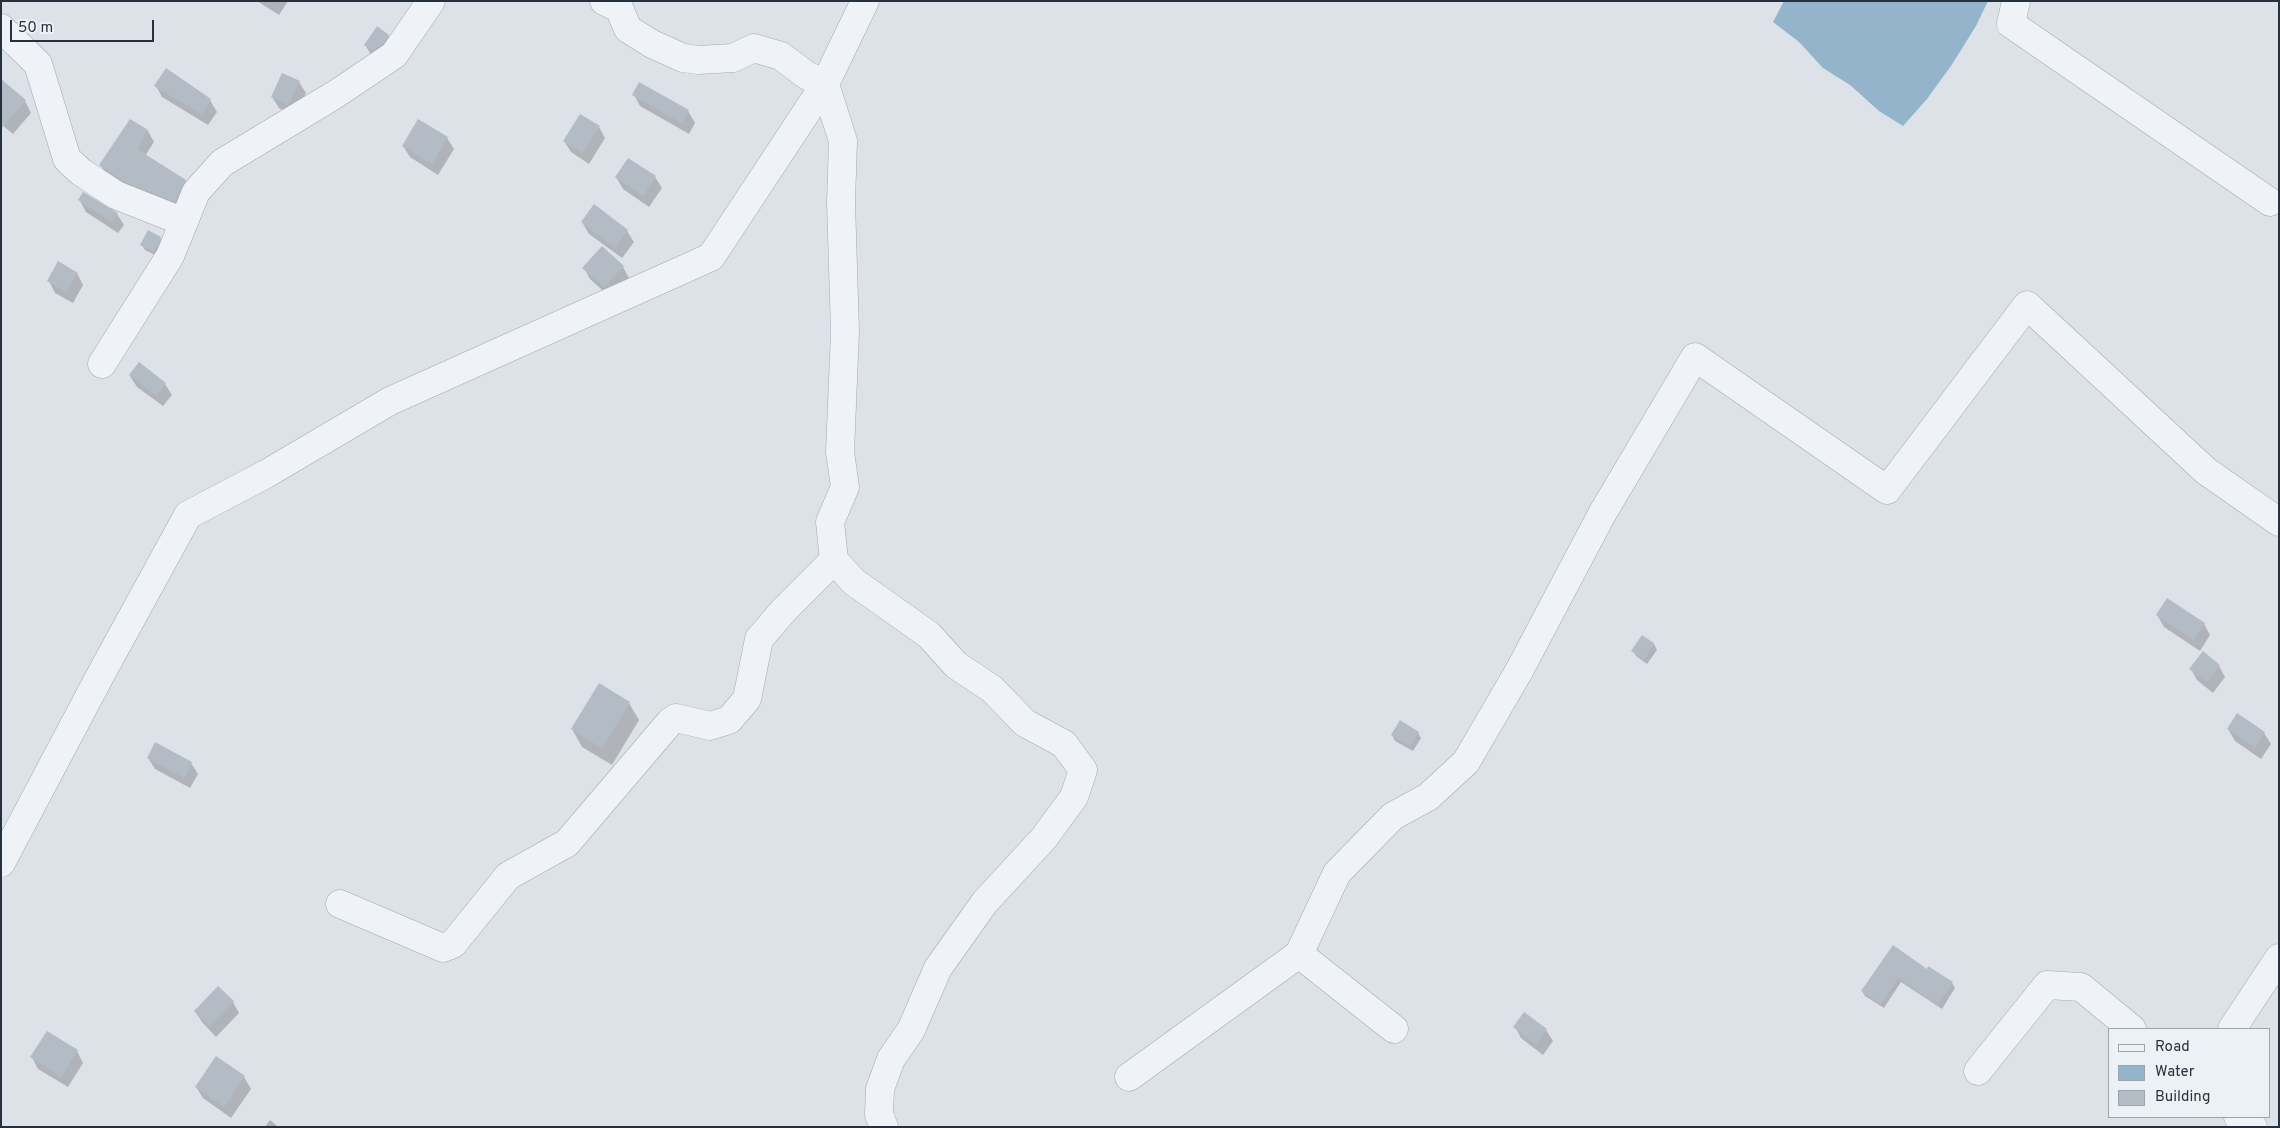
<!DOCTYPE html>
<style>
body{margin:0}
#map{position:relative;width:2280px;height:1128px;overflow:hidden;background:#dce2e8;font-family:Overpass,sans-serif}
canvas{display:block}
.frame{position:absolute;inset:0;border:2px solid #25313f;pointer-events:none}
.legend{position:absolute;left:2108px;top:1028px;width:162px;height:90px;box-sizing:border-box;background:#ecf1f5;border:1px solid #9ca4ac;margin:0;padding:6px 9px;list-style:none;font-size:15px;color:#25313f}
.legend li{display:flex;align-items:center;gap:10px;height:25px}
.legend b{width:25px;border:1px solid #9ca4ac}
.scale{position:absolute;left:10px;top:20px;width:144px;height:22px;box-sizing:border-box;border:2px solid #25313f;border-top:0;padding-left:6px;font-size:15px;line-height:18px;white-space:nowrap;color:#25313f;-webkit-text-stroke:4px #ecf1f5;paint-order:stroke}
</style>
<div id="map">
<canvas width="2280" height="1128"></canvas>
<div class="frame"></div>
<ul class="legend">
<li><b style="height:6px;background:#eff2f6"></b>Road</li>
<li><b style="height:14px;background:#94b4cb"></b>Water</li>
<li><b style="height:14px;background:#b3bbc5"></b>Building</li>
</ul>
<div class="scale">50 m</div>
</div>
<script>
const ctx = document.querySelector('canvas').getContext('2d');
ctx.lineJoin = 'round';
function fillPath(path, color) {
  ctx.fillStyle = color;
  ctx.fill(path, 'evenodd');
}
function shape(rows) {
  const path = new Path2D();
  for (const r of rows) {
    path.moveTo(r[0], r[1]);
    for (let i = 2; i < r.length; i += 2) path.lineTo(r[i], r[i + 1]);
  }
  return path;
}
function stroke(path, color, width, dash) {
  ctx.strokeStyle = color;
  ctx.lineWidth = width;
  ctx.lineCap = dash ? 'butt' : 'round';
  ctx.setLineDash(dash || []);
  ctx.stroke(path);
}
const water = shape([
 [1784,1,1988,1,1976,26,1951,66,1927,99,1903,126,1879,111,1850,85,1823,68,1799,42,1773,22]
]);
const shadow = shape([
 [257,1,288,1,279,15],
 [388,36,394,47,372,56,365,45],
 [299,82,306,93,294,116,279,108,272,97],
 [5,84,25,101,31,113,13,134,1,124],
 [640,84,688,111,695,123,689,134,640,106,634,95],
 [156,86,210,100,217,112,208,125,162,97],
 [131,120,148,131,154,142,145,156,185,181,192,192,182,212,107,177,101,165],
 [599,127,605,138,589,164,571,152,564,141],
 [447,138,454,149,438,175,410,157,403,146],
 [616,177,655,177,662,188,649,207,623,189],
 [80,201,117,214,124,225,118,233,86,212],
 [582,222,627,231,634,242,622,258,589,234],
 [160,238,163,243,157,256,145,250,142,245],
 [623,267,629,278,611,298,590,279,584,268],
 [77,273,83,285,73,303,55,293,49,281],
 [130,376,165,384,172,395,163,406,137,387],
 [2157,615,2204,624,2210,635,2200,651,2164,627],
 [1642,637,1654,644,1657,650,1647,664,1636,656,1633,651],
 [2219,666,2225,677,2213,693,2197,680,2191,669],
 [629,703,639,720,612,765,582,747,572,729],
 [2238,715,2264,733,2271,744,2261,759,2235,741,2228,729],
 [1418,733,1421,738,1413,751,1395,741,1392,735],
 [148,758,191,763,198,774,190,788,155,769],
 [1893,946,1927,970,1952,983,1955,988,1942,1009,1901,982,1884,1008,1865,996,1862,991],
 [233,1002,239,1013,216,1037,202,1022,195,1011],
 [1524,1014,1546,1030,1553,1041,1543,1055,1521,1038,1515,1027],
 [77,1051,83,1063,68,1087,38,1069,32,1057],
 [216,1058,244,1077,251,1089,231,1118,203,1098,196,1087],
 [270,1120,278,1127,265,1127]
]);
const building = shape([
 [377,26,389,35,383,44,373,51,364,45],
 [166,68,211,99,202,114,154,86],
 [282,73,300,81,288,105,271,97],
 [1,79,26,100,1,129],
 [639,82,689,110,682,123,632,95],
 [580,114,600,126,582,153,563,141],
 [130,119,148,130,137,149,186,180,175,202,123,181,99,165],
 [418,119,448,137,432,164,402,146],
 [628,158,656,176,643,196,615,177],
 [83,192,118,213,112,222,78,200],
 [594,204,628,230,615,248,581,222],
 [148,230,161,237,154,252,140,245],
 [602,246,624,266,604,287,582,268],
 [58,261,78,273,66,292,47,281],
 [139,362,166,383,156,396,129,375],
 [2167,598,2205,623,2193,640,2156,615],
 [1642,635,1654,643,1644,660,1631,651],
 [2203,651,2220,665,2207,682,2189,669],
 [599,683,630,702,602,748,571,729],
 [2237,713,2265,732,2255,748,2227,729],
 [1400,720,1419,732,1410,747,1391,735],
 [155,742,192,762,184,778,147,758],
 [1893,945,1927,969,1928,966,1953,982,1938,1005,1898,978,1881,1004,1861,991],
 [218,986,234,1001,209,1026,194,1011],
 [1524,1012,1547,1029,1536,1044,1513,1027],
 [47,1031,78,1050,61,1077,30,1057],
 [216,1056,245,1076,224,1107,195,1087]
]);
const minor = shape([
 [604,1,619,8,628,29,652,44,683,58,698,60,733,58,754,48,781,56,806,75,825,84,843,141,841,202,845,332,840,452,845,487,830,522,834,560,854,582,929,635,956,665,992,689,1025,723,1064,744,1083,770,1074,797,1044,838,985,902,938,968,911,1030,891,1059,880,1089,879,1115,884,1127],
 [2016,1,2011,24,2270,202],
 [1,28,38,64,67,159,81,172,116,195,184,222],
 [102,364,170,256,196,192,222,163,336,94,394,55,431,1],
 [1,863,101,674,188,515,266,474,390,401,711,257,825,84,865,1],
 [340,904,443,948,453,944,508,876,567,843,670,722,676,718,710,726,729,720,747,699,759,639,784,610,834,560],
 [1394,1029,1299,954,1337,873,1393,816,1428,797,1466,762,1519,671,1602,514,1695,357,1887,490,2027,305,2206,471,2279,522],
 [2232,1029,2279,958],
 [1978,1071,2047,985,2081,987,2132,1029],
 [1129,1077,1299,954],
 [2238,1117,2253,1127]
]);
fillPath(water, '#94b4cb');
fillPath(shadow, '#0003');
fillPath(building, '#b3bbc5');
stroke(minor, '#a1a9b2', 29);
stroke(minor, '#eff2f6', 28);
</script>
